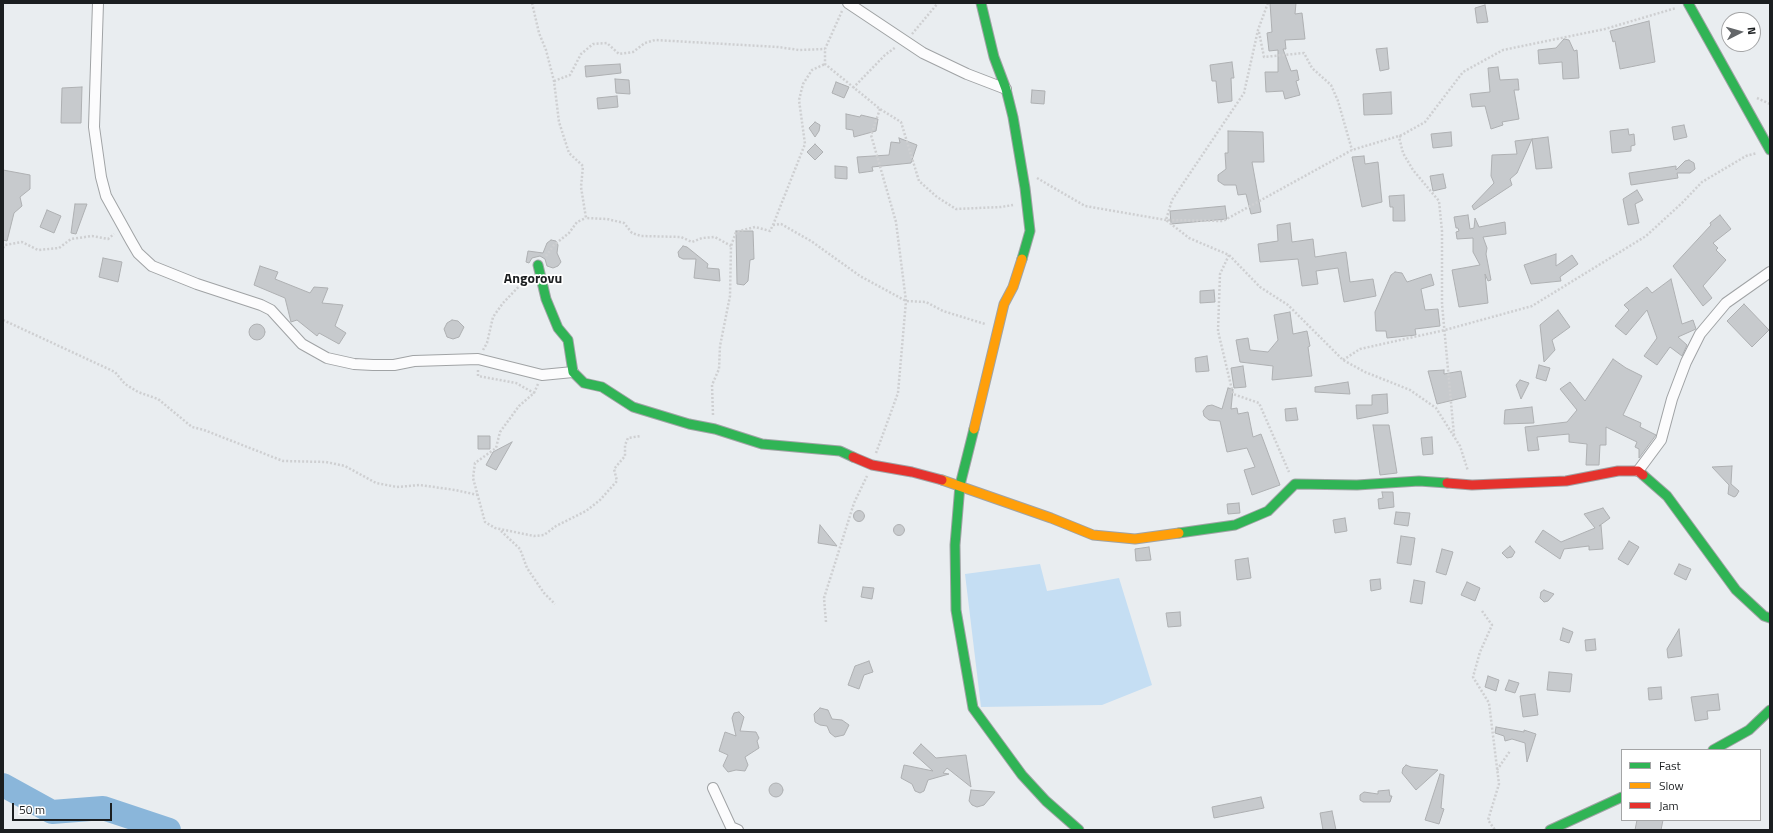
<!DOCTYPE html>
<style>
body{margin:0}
#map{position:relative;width:1773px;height:833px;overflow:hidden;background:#e9edf0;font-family:"Titillium Web",sans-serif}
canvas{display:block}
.frame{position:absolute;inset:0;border:4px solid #1b1e20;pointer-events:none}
.legend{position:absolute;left:1621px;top:749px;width:140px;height:72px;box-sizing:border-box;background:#fff;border:1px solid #a4a5a6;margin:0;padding:5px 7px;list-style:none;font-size:12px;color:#1b1e20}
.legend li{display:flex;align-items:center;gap:8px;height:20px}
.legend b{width:20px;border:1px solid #a4a5a6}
.north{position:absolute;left:1721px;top:12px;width:40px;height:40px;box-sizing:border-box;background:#fff;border:1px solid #a4a5a6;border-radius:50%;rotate:84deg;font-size:11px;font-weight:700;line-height:16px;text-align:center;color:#1b1e20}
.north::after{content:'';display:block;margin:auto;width:14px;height:18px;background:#636669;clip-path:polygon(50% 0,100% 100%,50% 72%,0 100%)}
.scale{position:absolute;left:12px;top:803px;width:100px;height:18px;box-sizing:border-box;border:2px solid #1b1e20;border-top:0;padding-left:5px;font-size:12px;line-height:14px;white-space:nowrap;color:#1b1e20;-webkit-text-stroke:3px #fff;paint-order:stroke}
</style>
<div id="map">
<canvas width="1773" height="833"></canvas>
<div class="frame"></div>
<ul class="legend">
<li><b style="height:5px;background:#30b455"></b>Fast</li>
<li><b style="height:5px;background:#ff9f0a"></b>Slow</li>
<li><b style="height:5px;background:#e5322d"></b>Jam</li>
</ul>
<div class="north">N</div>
<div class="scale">50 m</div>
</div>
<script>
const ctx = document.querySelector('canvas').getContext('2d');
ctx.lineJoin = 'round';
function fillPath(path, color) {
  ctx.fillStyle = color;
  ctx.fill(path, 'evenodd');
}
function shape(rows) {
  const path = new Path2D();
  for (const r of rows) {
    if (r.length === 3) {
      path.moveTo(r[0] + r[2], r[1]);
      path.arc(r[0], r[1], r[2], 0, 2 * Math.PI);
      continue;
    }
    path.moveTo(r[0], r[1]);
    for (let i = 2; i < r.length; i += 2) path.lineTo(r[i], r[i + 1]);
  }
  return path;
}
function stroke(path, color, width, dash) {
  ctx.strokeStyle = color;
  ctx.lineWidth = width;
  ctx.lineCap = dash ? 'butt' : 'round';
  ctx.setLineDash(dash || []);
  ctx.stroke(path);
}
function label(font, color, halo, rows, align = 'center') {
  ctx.font = font + ' "Titillium Web",sans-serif';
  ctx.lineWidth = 3.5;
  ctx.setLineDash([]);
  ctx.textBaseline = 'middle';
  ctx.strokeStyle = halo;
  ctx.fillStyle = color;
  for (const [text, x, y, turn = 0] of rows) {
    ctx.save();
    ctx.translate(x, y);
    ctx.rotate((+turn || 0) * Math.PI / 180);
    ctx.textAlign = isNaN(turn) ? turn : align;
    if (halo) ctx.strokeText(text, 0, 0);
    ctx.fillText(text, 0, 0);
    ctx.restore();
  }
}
const green = shape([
 [1040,564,1047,591,1119,578,1152,685,1102,705,981,707,965,574]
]);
const river = shape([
 [3,785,52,812,103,808,169,830]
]);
const building = shape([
 [1270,3,1296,3,1295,14,1302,13,1305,39,1285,40,1286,49,1283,49,1291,71,1297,70,1299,80,1296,81,1300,95,1285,99,1283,91,1266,92,1265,72,1278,72,1278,50,1269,51,1267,33,1272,32,1270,3],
 [1485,5,1488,22,1477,23,1475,8,1485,5],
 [1649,21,1655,62,1620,69,1615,41,1613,42,1610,31,1649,21],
 [1564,39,1569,40,1574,51,1577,50,1579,78,1563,79,1562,62,1539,64,1538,50,1556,48,1564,39],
 [1387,48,1389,69,1380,71,1376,49,1387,48],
 [1232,62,1234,78,1231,78,1232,101,1218,103,1216,81,1212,81,1210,65,1232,62],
 [620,64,621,73,586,77,585,66,620,64],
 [1498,67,1500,80,1518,79,1519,90,1514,90,1519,119,1502,122,1503,125,1491,129,1485,106,1472,107,1470,94,1490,92,1488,68,1498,67],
 [615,79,629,80,630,94,616,93,615,79],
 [836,82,849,87,844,98,832,93,836,82],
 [82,87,81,123,61,123,62,88,82,87],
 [1032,90,1045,91,1044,104,1031,103,1032,90],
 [1391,92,1392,114,1364,115,1363,94,1391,92],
 [617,96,618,107,598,109,597,98,617,96],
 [846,114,860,117,861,115,878,119,876,131,854,137,853,130,846,129,846,114],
 [815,122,820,125,819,131,815,137,809,128,815,122],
 [1684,125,1687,137,1674,140,1672,127,1684,125],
 [1628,129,1629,135,1634,134,1635,145,1631,146,1631,151,1612,153,1610,131,1628,129],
 [1228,131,1263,132,1264,162,1252,162,1261,212,1251,214,1246,194,1238,195,1236,185,1224,185,1218,181,1218,175,1226,169,1225,153,1228,153,1228,131],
 [1451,132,1452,146,1433,148,1431,134,1451,132],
 [1548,137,1552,168,1536,169,1532,139,1548,137],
 [899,138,917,145,911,163,872,167,873,171,859,173,857,157,889,155,891,142,900,143,899,138],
 [1532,139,1517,173,1510,179,1512,185,1474,210,1472,206,1494,183,1491,176,1492,155,1517,154,1515,141,1532,139],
 [815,144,823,152,815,160,807,152,815,144],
 [1364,156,1365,164,1378,162,1382,202,1362,207,1352,157,1364,156],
 [1689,160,1694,163,1695,169,1690,173,1677,173,1678,178,1631,185,1629,173,1676,166,1676,170,1685,161,1689,160],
 [835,166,847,167,847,179,835,178,835,166],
 [3,170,30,175,30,189,20,197,22,206,14,213,7,241,3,240,3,170],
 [1443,174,1446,188,1433,191,1430,176,1443,174],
 [1637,190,1643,200,1635,204,1639,223,1628,225,1623,199,1637,190],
 [1404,195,1405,221,1393,221,1393,207,1390,207,1389,196,1404,195],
 [75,204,87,204,76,234,71,233,75,204],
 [1225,206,1227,219,1171,224,1170,211,1225,206],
 [47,210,61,216,54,233,40,227,47,210],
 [1468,215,1470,229,1474,228,1475,218,1479,227,1505,222,1506,234,1483,237,1487,248,1486,254,1491,280,1488,281,1485,274,1488,303,1459,307,1452,270,1480,265,1473,252,1473,238,1457,239,1456,232,1459,231,1458,228,1456,228,1454,217,1468,215],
 [1720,215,1731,229,1713,243,1718,248,1716,250,1726,260,1703,286,1712,298,1703,306,1673,266,1711,225,1710,223,1720,215],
 [1290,223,1292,242,1313,239,1315,257,1346,252,1350,282,1373,279,1376,296,1344,302,1338,268,1316,271,1318,284,1302,286,1298,259,1260,262,1258,244,1278,241,1277,225,1290,223],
 [736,231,753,231,754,259,750,260,748,281,744,285,737,284,736,231],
 [551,240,556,241,558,245,557,253,561,262,558,266,553,268,547,266,545,259,540,256,532,258,529,263,526,262,528,251,543,253,547,243,551,240],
 [683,246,687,247,708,264,707,268,719,269,720,281,694,278,696,259,683,259,679,257,678,252,683,246],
 [1556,254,1556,266,1572,255,1578,264,1560,277,1561,281,1531,284,1524,265,1556,254],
 [103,258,122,262,118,282,99,277,103,258],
 [260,266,278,272,275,279,310,293,314,287,328,288,322,303,343,305,335,326,346,333,339,344,319,333,317,336,297,320,291,322,285,298,254,285,260,266],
 [1395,272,1402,273,1407,282,1431,274,1434,285,1421,289,1425,310,1438,309,1440,326,1415,329,1416,335,1387,338,1386,331,1376,331,1375,312,1391,275,1395,272],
 [1671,279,1682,324,1693,320,1696,329,1678,337,1687,345,1682,356,1670,347,1657,365,1644,356,1657,338,1647,310,1626,335,1615,326,1629,310,1624,305,1647,287,1652,293,1671,279],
 [1214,290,1215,302,1200,303,1200,291,1214,290],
 [1744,304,1769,330,1752,347,1727,321,1744,304],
 [1558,310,1570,327,1552,340,1555,350,1544,362,1540,325,1558,310],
 [1290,312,1293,334,1307,331,1310,346,1308,347,1312,376,1272,380,1273,366,1240,362,1236,340,1248,338,1250,350,1268,352,1278,340,1274,315,1290,312],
 [452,320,458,321,464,327,459,337,453,339,447,337,444,329,447,323,452,320],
 [257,332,8],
 [1207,356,1209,371,1196,372,1195,358,1207,356],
 [1613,359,1626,368,1642,376,1623,415,1641,423,1640,427,1656,435,1639,458,1639,449,1635,447,1637,442,1606,427,1606,445,1600,445,1599,465,1586,465,1587,444,1569,442,1569,434,1537,437,1539,450,1528,451,1525,427,1567,422,1577,410,1560,389,1570,382,1585,401,1613,359],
 [1539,365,1550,368,1546,381,1536,378,1539,365],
 [1243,366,1246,387,1234,388,1231,368,1243,366],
 [1444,370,1444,374,1461,371,1466,397,1437,404,1428,371,1444,370],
 [1520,380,1529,383,1521,399,1516,385,1520,380],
 [1348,382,1350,394,1315,392,1315,387,1348,382],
 [1228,388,1233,389,1231,409,1237,408,1238,414,1248,412,1253,437,1261,434,1280,485,1252,495,1244,470,1255,467,1247,448,1227,452,1220,421,1209,420,1204,416,1203,411,1207,406,1212,405,1222,409,1228,388],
 [1387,394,1388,413,1357,419,1356,405,1372,405,1372,395,1387,394],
 [1532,407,1534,423,1504,424,1505,410,1532,407],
 [1296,408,1298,420,1286,421,1285,409,1296,408],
 [1373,425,1389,425,1397,473,1380,475,1373,425],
 [478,436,490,436,490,449,478,449,478,436],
 [1432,437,1433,454,1423,455,1421,438,1432,437],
 [512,442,496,470,486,465,493,452,512,442],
 [1732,466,1731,484,1739,491,1736,496,1734,497,1728,494,1729,485,1712,467,1732,466],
 [1382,492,1393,492,1394,507,1379,509,1378,499,1383,498,1382,492],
 [1239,503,1240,513,1228,514,1227,504,1239,503],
 [1603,508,1610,518,1599,526,1601,525,1603,549,1589,550,1589,546,1564,549,1560,559,1535,542,1543,530,1561,542,1595,528,1584,514,1603,508],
 [859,516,5.5],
 [1396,512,1410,513,1408,526,1394,524,1396,512],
 [1345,518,1347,531,1335,533,1333,520,1345,518],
 [899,530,5.5],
 [820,525,837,546,818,543,820,525],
 [1401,536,1415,538,1411,565,1397,563,1401,536],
 [1629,541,1639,547,1628,565,1618,559,1629,541],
 [1510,546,1515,552,1512,557,1507,558,1502,553,1510,546],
 [1149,547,1151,560,1136,561,1135,549,1149,547],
 [1442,549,1453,552,1446,575,1436,572,1442,549],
 [1248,558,1251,578,1237,580,1235,560,1248,558],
 [1679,564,1691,569,1686,580,1674,574,1679,564],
 [1380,579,1381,589,1371,591,1370,580,1380,579],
 [1414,580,1425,582,1422,604,1410,602,1414,580],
 [1467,582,1480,588,1475,601,1461,595,1467,582],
 [863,587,874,588,872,599,861,597,863,587],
 [1544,590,1554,594,1548,601,1544,602,1540,598,1541,592,1544,590],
 [1180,612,1181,626,1168,627,1166,613,1180,612],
 [1563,628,1573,632,1569,643,1560,640,1563,628],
 [1679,629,1682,656,1668,658,1667,649,1679,629],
 [1595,639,1596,650,1586,651,1585,640,1595,639],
 [869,661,873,672,864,675,859,689,848,685,855,666,869,661],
 [1549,672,1572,674,1570,692,1547,690,1549,672],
 [1488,676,1499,680,1496,691,1485,687,1488,676],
 [1509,680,1519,683,1515,693,1505,690,1509,680],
 [1661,687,1662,699,1649,700,1648,688,1661,687],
 [1535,694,1538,715,1523,717,1520,696,1535,694],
 [1718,694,1720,710,1707,711,1708,719,1695,721,1691,697,1718,694],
 [820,708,828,710,832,719,842,720,849,725,844,735,835,737,830,733,827,726,820,725,815,722,814,714,820,708],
 [739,712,744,717,740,731,756,732,759,738,757,741,759,748,745,757,748,765,745,771,736,770,728,772,723,766,728,755,719,751,725,732,736,736,732,718,734,713,739,712],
 [1496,727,1524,732,1524,730,1536,734,1527,762,1525,743,1512,739,1505,741,1504,736,1495,733,1496,727],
 [921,744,936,758,966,755,971,787,947,768,943,773,949,774,928,780,924,791,920,793,915,791,912,784,901,778,904,765,933,771,913,753,921,744],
 [1406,765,1411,767,1438,770,1416,790,1402,773,1403,768,1406,765],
 [1440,774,1444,775,1441,808,1444,809,1439,824,1425,820,1440,774],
 [776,790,7],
 [971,790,995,792,984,805,977,807,972,805,969,801,971,790],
 [1389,790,1390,796,1392,796,1390,802,1363,802,1360,800,1360,795,1364,792,1378,794,1378,791,1389,790],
 [1261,797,1264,808,1214,818,1212,807,1261,797],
 [1332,811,1336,830,1323,830,1320,813,1332,811],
 [1637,820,1663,820,1661,830,1635,830,1637,820]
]);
const path = shape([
 [532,3,539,33,546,50,554,81,559,122,569,153,583,166,581,187,586,218,607,219,624,223,632,233,641,236,681,237,692,242,702,238,715,237,731,246],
 [1268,3,1258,30,1244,93,1172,200,1166,220,1189,238,1229,255,1260,287,1288,305,1343,360,1365,372,1410,390,1436,408,1460,446,1468,471],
 [842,11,825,49,825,64,880,109,901,122,919,181,937,197,956,209,1001,207,1013,205],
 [1259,32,1264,57,1304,53,1312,68,1331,85,1338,101,1352,150],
 [912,34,938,3],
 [554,81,570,75,581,54,593,44,607,43,619,54,633,52,645,43,655,40,778,47,799,50,825,49],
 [853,88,885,55,896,47],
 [1757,98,1770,104],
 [1401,136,1399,137,1403,153,1413,170,1439,201,1442,231,1442,304,1454,435],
 [1037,178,1085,206,1166,220,1223,221,1352,150,1402,135,1425,122,1463,72,1503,50,1605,29,1676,8],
 [773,225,781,224,811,241,860,276,906,301,926,302,943,311,985,324],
 [3,248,5,245,22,242,38,250,59,248,71,239,92,236,108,239,114,234],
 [1229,255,1220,274,1218,331,1233,394,1259,403,1289,472],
 [546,256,554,245,569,233,577,222,586,218],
 [3,320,115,372,125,384,138,392,158,399,192,427,204,430,283,461,326,462,345,466,376,483,397,487,420,485,455,490,478,495],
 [483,350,487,343,493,317,503,303,527,278],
 [1343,360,1360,349,1445,330,1532,306,1646,236,1682,203,1702,182,1746,156,1757,153],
 [478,370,478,376,516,383,534,393],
 [538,384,534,393,519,406,500,432,496,448,475,463,473,478,485,522,495,528,534,536,544,535,556,526,586,511,600,500,617,481,614,469,625,456,625,445,628,438,641,436],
 [713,415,712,385,719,369,720,346,730,296,731,246,736,232,755,227,770,231,773,225,805,144,799,100,803,84,812,70,825,64],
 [876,453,898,393,906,301,896,222,871,135,880,109],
 [501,531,520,549,527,568,544,593,555,604],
 [1482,611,1492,625,1480,652,1473,677,1489,703,1499,784,1488,820,1495,830],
 [826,622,824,598,854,503,867,476],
 [1497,770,1510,751]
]);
const street = shape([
 [98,3,94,127,101,177,106,196,131,241,138,253,152,266,197,284,261,305,271,310,302,344,327,358,354,364,373,365,394,365,414,361,478,359,542,375,573,372],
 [848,3,923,53,967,74,1006,89],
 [1638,471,1661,440,1672,399,1686,362,1700,334,1726,303,1770,272],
 [713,788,731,827,738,830]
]);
const fast = shape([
 [981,3,994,57,1006,89,1013,117,1025,188,1030,231,1022,259],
 [1688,3,1770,150],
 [538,265,546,299,558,328,568,340,573,372,584,383,602,387,633,407,689,424,715,429,762,444,840,451,853,457],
 [974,429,960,485,955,545,956,610,973,708,1022,775,1046,801,1079,830],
 [1643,475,1667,496,1736,590,1764,616,1770,618],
 [1179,533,1235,525,1268,511,1295,484,1357,485,1419,481,1447,483],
 [1713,750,1749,730,1770,710],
 [1550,830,1622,797]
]);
const slow = shape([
 [974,429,1004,304,1013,287,1022,259],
 [942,480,1051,518,1093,535,1135,539,1179,533]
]);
const jam = shape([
 [853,457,872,465,912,472,942,480],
 [1447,483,1472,485,1566,481,1618,471,1638,471,1643,475]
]);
const quarterNames = [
 ["Angorovu",533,280]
];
fillPath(green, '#c5def3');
stroke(river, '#8ab6da', 24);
fillPath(building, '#c7cacd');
stroke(building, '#aeb0b2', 1);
stroke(street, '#a0a3a5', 12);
stroke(fast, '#a0a3a5', 11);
stroke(slow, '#a0a3a5', 11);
stroke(jam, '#a0a3a5', 11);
stroke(path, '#cecfd1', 2.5, [2, 2]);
stroke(street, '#fcfcfd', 10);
stroke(fast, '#30b455', 9);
stroke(slow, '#ff9f0a', 9);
stroke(jam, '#e5322d', 9);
label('bold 14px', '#1b1e20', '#fff', quarterNames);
</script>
